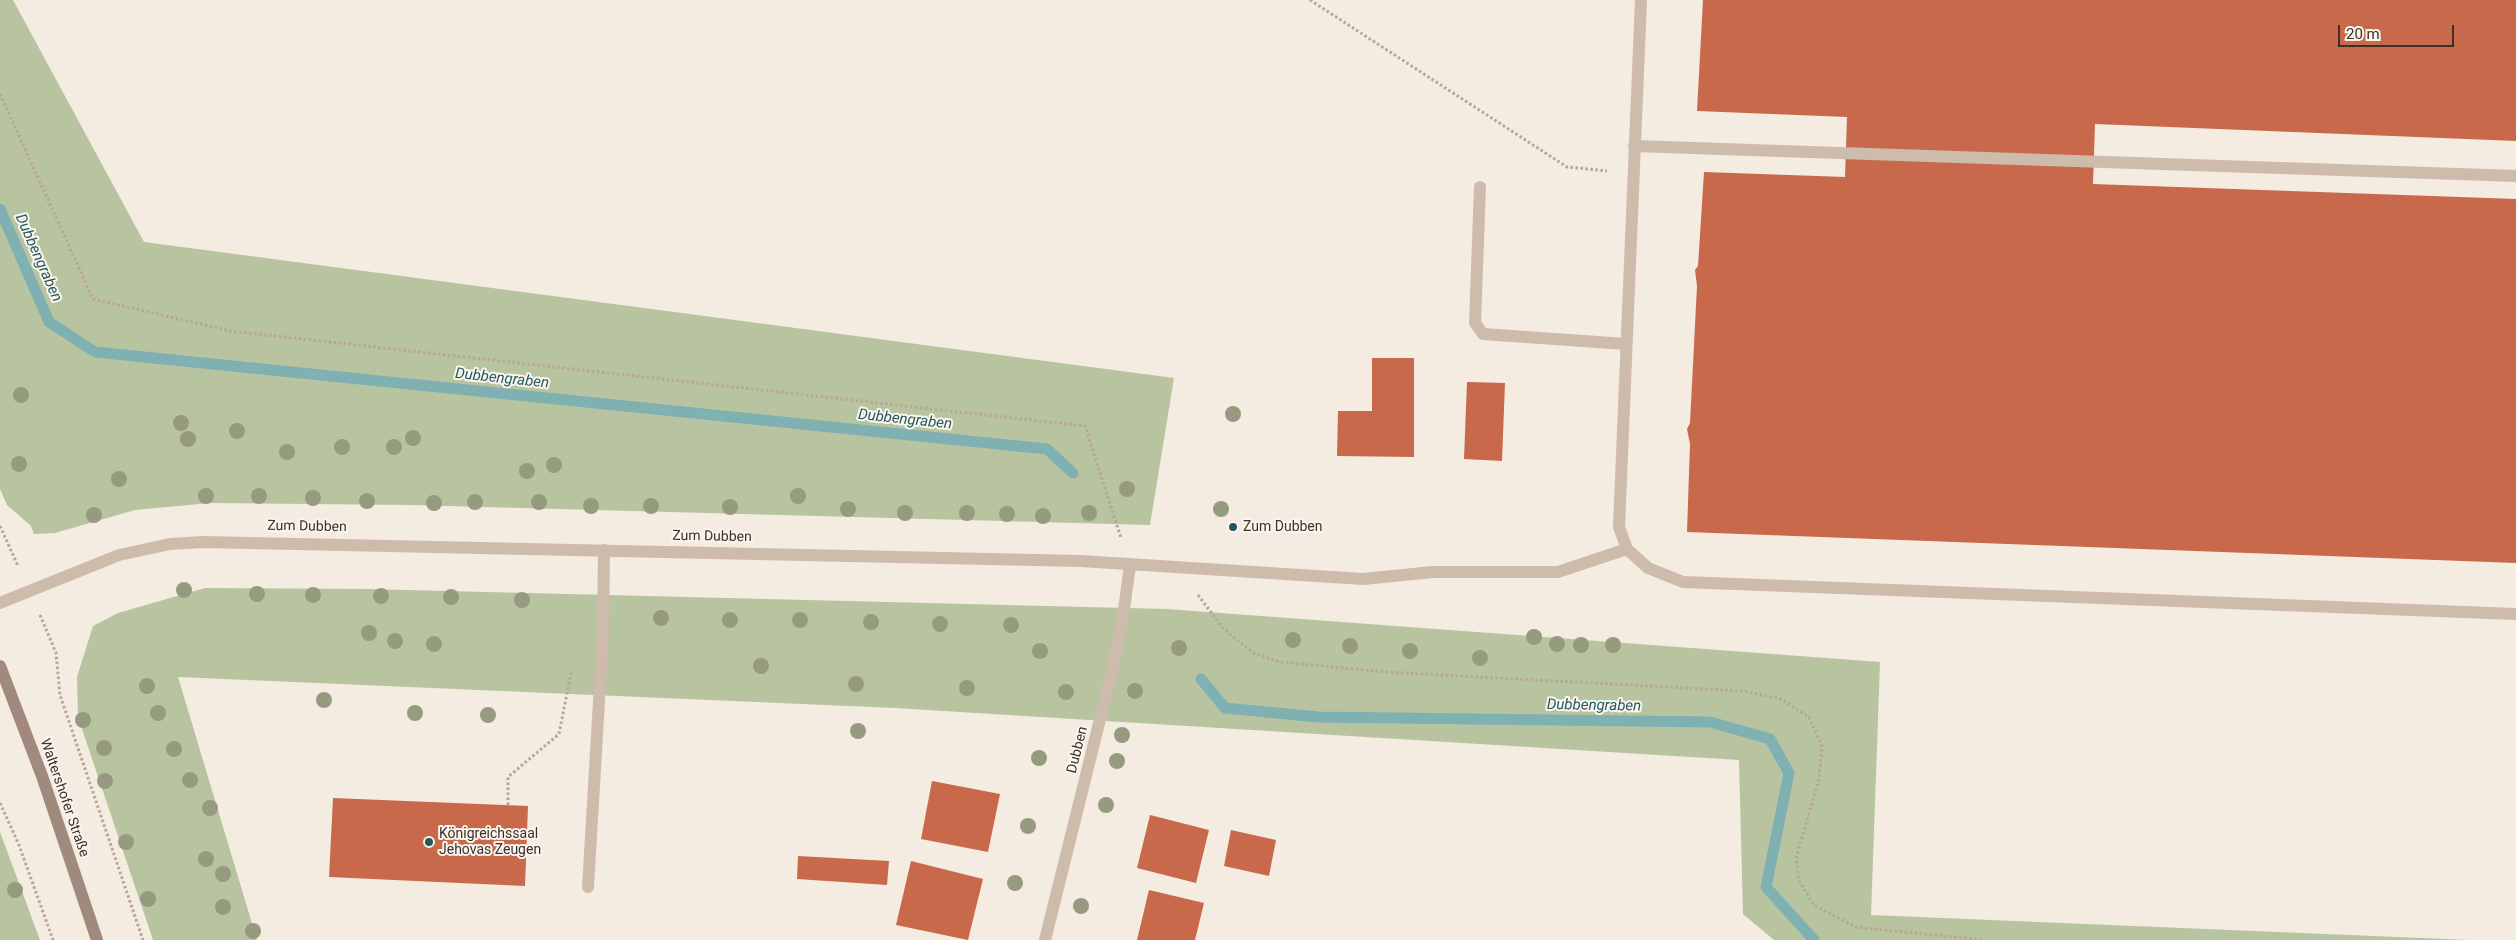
<!DOCTYPE html>
<meta charset="utf-8">
<style>
body{margin:0}
#map{position:relative;width:2516px;height:940px;overflow:hidden;background:#f4ebe1;font-family:Roboto,sans-serif}
canvas{display:block}
.scale{position:absolute;left:2338px;top:25px;width:116px;height:22px;box-sizing:border-box;border:2px solid #3b302b;border-top:0;padding-left:6px;font-size:15px;line-height:18px;white-space:nowrap;color:#3b302b;-webkit-text-stroke:4px #fbf5ee;paint-order:stroke}
</style>
<div id="map">
<canvas width="2516" height="940"></canvas>
<div class="scale">20 m</div>
</div>
<script>
const ctx = document.querySelector('canvas').getContext('2d');
ctx.lineJoin = 'round';
function fillPath(path, color) {
  ctx.fillStyle = color;
  ctx.fill(path, 'evenodd');
}
function shape(rows) {
  const path = new Path2D();
  for (const r of rows) {
    path.moveTo(r[0], r[1]);
    for (let i = 2; i < r.length; i += 2) path.lineTo(r[i], r[i + 1]);
  }
  return path;
}
function stroke(path, color, width, dash) {
  ctx.strokeStyle = color;
  ctx.lineWidth = width;
  ctx.lineCap = dash ? 'butt' : 'round';
  ctx.setLineDash(dash || []);
  ctx.stroke(path);
}
function label(font, color, halo, rows, align = 'center') {
  ctx.font = font + ' Roboto,sans-serif';
  ctx.lineWidth = 4;
  ctx.setLineDash([]);
  ctx.textBaseline = 'middle';
  ctx.strokeStyle = halo;
  ctx.fillStyle = color;
  for (const [text, x, y, turn = 0] of rows) {
    ctx.save();
    ctx.translate(x, y);
    ctx.rotate((+turn || 0) * Math.PI / 180);
    ctx.textAlign = isNaN(turn) ? turn : align;
    if (halo) ctx.strokeText(text, 0, 0);
    ctx.fillText(text, 0, 0);
    ctx.restore();
  }
}
const green = shape([
 [0,0,13,0,144,242,1174,378,1150,525,411,505,210,503,135,510,55,533,34,534,31,526,7,505,0,489],
 [205,588,367,589,1167,609,1880,662,1871,915,2469,940,1774,940,1743,914,1739,760,895,708,178,677,257,940,153,940,78,717,77,677,93,626,118,613],
 [0,832,40,940,0,940]
]);
const stream = shape([
 [0,209,49,322,95,352,1047,449,1073,473],
 [1201,679,1225,708,1318,717,1710,722,1770,739,1789,773,1766,887,1814,940]
]);
const building = shape([
 [1703,0,2516,0,2516,141,2095,124,2093,184,2516,199,2516,563,1687,532,1690,444,1687,429,1690,423,1697,286,1695,270,1698,266,1704,172,1845,177,1847,117,1697,111],
 [1372,358,1414,358,1414,457,1337,456,1338,411,1372,411],
 [1467,382,1505,383,1502,461,1464,459],
 [932,781,1000,794,988,852,921,839],
 [333,798,528,806,525,886,329,877],
 [1150,815,1209,830,1196,883,1137,868],
 [1231,830,1276,840,1269,876,1224,866],
 [798,856,889,861,887,885,797,879],
 [911,861,983,879,968,940,896,925],
 [1149,890,1204,903,1195,940,1137,940]
]);
const path = shape([
 [1310,0,1567,167,1607,171],
 [0,94,93,299,231,331,1085,426,1121,538],
 [0,526,18,566],
 [1198,595,1222,627,1237,640,1255,654,1280,662,1386,672,1743,691,1781,699,1809,717,1822,746,1819,779,1796,858,1799,881,1814,905,1856,927,1984,940],
 [40,615,56,653,60,695,143,940],
 [0,803,19,845,53,940],
 [508,805,508,777,559,734,571,673]
]);
const lane = shape([
 [1641,0,1619,527,1627,549,1648,568,1683,582,2516,614],
 [1634,146,2516,176],
 [1480,187,1475,323,1483,334,1626,344],
 [1433,572,1558,572,1627,549],
 [588,887,603,633,604,550]
]);
const street = shape([
 [0,603,119,555,170,544,203,542,1081,561,1363,579,1433,572],
 [1045,940,1112,671,1123,617,1130,565]
]);
const secondary = shape([
 [0,666,42,776,97,940]
]);
const trees = [
 [21,395],
 [1233,414],
 [181,423],
 [237,431],
 [413,438],
 [188,439],
 [342,447],
 [394,447],
 [287,452],
 [19,464],
 [554,465],
 [527,471],
 [119,479],
 [1127,489],
 [206,496],
 [259,496],
 [798,496],
 [313,498],
 [367,501],
 [475,502],
 [539,502],
 [434,503],
 [591,506],
 [651,506],
 [730,507],
 [848,509],
 [1221,509],
 [905,513],
 [967,513],
 [1089,513],
 [1007,514],
 [94,515],
 [1043,516],
 [184,590],
 [257,594],
 [313,595],
 [381,596],
 [451,597],
 [522,600],
 [661,618],
 [730,620],
 [800,620],
 [871,622],
 [940,624],
 [1011,625],
 [369,633],
 [1534,637],
 [1293,640],
 [395,641],
 [434,644],
 [1557,644],
 [1581,645],
 [1613,645],
 [1350,646],
 [1179,648],
 [1040,651],
 [1410,651],
 [1480,658],
 [761,666],
 [856,684],
 [147,686],
 [967,688],
 [1135,691],
 [1066,692],
 [324,700],
 [158,713],
 [415,713],
 [488,715],
 [83,720],
 [858,731],
 [1122,735],
 [104,748],
 [174,749],
 [1039,758],
 [1117,761],
 [190,780],
 [105,781],
 [1106,805],
 [210,808],
 [1028,826],
 [126,842],
 [206,859],
 [223,874],
 [1015,883],
 [15,890],
 [148,899],
 [1081,906],
 [223,907],
 [253,931]
];
const markers = [
 [1233,527,5,"#1f5a5e"],
 [429,842,5,"#1f5a5e"]
];
const streetNames = [
 ["Zum Dubben",307,527,1],
 ["Zum Dubben",712,537,1],
 ["Dubben",1078,750,-76],
 ["Waltershofer Straße",64,798,71]
];
const poiNames = [
 ["Zum Dubben",1243,527],
 ["Königreichssaal",439,834],
 ["Jehovas Zeugen",439,850]
];
const waterNames = [
 ["Dubbengraben",38,258,66],
 ["Dubbengraben",502,379,6],
 ["Dubbengraben",905,420,6],
 ["Dubbengraben",1594,706,1]
];
fillPath(green, '#b8c4a0');
stroke(stream, '#7fb0b2', 11);
fillPath(building, '#c8694b');
stroke(path, '#b9a596', 3, [2.5, 2.5]);
stroke(lane, '#cdbbac', 12);
stroke(street, '#cdbbac', 12);
stroke(secondary, '#a18a7d', 12);
ctx.fillStyle = '#969b7f';
for (const [x, y] of trees) {
  ctx.beginPath();
  ctx.arc(x, y, 8, 0, 2 * Math.PI);
  ctx.fill();
}
for (const [x, y, r, color] of markers) {
  const dot = new Path2D();
  dot.arc(x, y, r, 0, 2 * Math.PI);
  ctx.fillStyle = color;
  ctx.fill(dot);
  stroke(dot, '#fbf5ee', 2);
}
label('14px', '#3b302b', '#fbf5ee', streetNames);
label('14px', '#3b302b', '#fbf5ee', poiNames, 'left');
label('italic 15px', '#1f5a5e', '#fbf5ee', waterNames);
</script>
